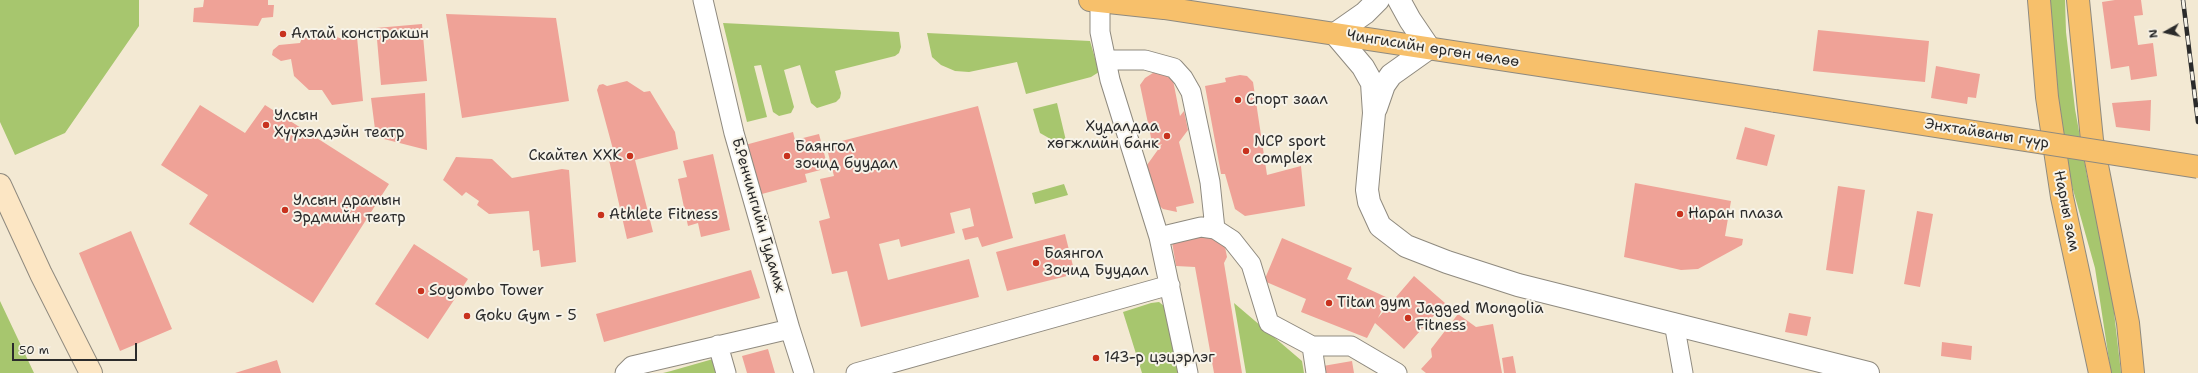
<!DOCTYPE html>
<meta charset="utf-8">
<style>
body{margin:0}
#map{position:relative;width:2198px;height:373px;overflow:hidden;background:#f3e9d3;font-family:"Shantell Sans",sans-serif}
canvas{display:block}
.north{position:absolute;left:2146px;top:12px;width:40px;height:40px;-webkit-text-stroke:3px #f7f3e8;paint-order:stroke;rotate:262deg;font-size:11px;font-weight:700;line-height:16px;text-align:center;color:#2b2b2b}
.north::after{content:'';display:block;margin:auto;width:14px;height:18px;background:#2b2b2b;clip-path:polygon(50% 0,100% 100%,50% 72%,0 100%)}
.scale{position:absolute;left:12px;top:343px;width:125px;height:18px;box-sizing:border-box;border:2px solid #2b2b2b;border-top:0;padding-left:5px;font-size:12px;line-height:14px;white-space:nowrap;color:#2b2b2b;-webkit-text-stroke:3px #f7f3e8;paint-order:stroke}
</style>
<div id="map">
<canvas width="2198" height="373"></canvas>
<div class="north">N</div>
<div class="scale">50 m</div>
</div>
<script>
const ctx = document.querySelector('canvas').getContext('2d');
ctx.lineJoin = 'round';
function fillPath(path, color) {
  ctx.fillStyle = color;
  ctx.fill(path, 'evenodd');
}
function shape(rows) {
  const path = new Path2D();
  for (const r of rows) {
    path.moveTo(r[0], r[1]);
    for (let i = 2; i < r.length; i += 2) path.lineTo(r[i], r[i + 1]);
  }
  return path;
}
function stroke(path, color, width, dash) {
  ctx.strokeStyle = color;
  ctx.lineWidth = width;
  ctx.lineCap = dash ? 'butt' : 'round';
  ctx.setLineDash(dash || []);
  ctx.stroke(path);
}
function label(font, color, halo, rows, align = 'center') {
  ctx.font = font + ' "Shantell Sans",sans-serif';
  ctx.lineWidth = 4;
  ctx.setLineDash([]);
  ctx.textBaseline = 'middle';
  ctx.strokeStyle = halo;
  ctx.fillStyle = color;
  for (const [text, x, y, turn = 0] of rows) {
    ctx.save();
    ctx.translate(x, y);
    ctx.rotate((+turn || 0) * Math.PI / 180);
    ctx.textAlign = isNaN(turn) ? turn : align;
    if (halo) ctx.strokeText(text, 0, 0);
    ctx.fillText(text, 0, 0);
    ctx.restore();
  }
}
const green = shape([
 [0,0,139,0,139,26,65,133,15,155,0,122],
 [2048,0,2065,0,2066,32,2075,109,2087,176,2109,269,2121,373,2111,373,2095,268,2070,179,2059,109],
 [723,23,899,32,901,47,899,53,895,56,835,71,841,93,840,98,836,102,817,108,811,103,800,65,784,70,794,107,791,113,779,116,773,112,761,65,754,66,767,117,747,122],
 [927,33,1090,41,1099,72,1091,77,1026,94,1017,62,969,72,955,71,941,65,932,57],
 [1057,103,1068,149,1040,133,1033,109],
 [1064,184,1068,195,1035,204,1032,193],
 [0,301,34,373,0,373],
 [1159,302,1164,306,1178,373,1142,373,1123,312,1151,303],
 [1234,303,1302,361,1304,373,1246,373],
 [713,359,717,373,663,373,671,371]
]);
const building = shape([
 [204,0,268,0,268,5,274,5,273,17,262,18,258,26,193,22,194,8,203,7],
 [2115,0,2141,0,2143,15,2134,16,2138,45,2153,43,2157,76,2131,80,2129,66,2111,69,2102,2],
 [446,14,556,18,569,101,462,118],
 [422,24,427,81,381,85,376,28],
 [1818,30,1929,41,1925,82,1813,71],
 [333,33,339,38,357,37,363,101,332,105,322,90,309,90,294,76,291,59,281,61,272,55,273,50,279,45,300,43,302,38],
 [1936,66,1980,74,1976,98,1968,97,1967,104,1931,98],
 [1161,72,1173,80,1180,116,1184,111,1188,130,1179,142,1194,203,1176,207,1177,212,1163,209,1156,203,1147,165,1162,144,1153,147,1140,85,1145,78,1153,73],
 [1240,75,1247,76,1253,82,1267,175,1301,166,1305,206,1245,216,1235,209,1225,174,1221,174,1205,86,1226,82,1225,78],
 [627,81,644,92,650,91,675,132,678,149,635,160,653,232,627,239,609,160,614,153,597,90,599,85,603,84,607,86],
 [425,93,427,150,376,137,371,98],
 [2151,100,2150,131,2116,127,2112,103],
 [200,105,245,133,265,105,389,184,313,303,189,224,208,195,161,165],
 [978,106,1013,238,982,247,978,237,965,240,962,229,974,226,970,208,950,213,955,233,901,247,899,239,879,244,888,280,969,259,979,297,861,327,847,271,832,274,819,221,830,218,820,179,834,176,826,145],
 [1745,127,1775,135,1767,166,1736,159],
 [793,132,795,140,819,134,828,168,805,174,807,182,758,195,745,145],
 [713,154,730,230,701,237,698,223,688,226,678,179,687,177,683,161],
 [456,157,492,159,512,178,562,169,569,170,576,262,541,267,539,250,533,251,529,211,489,214,477,205,479,201,466,192,462,196,443,180],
 [1635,183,1731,201,1725,236,1743,239,1742,245,1698,269,1681,270,1624,257],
 [1838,186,1865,190,1853,274,1826,270],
 [1917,211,1933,214,1920,287,1904,284],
 [131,231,172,329,120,351,79,253],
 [1065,234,1075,274,1007,291,996,252],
 [1213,235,1224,242,1227,257,1224,263,1242,373,1214,373,1195,267,1176,266,1172,242],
 [1282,238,1352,268,1347,279,1388,298,1378,318,1414,276,1445,303,1404,349,1375,323,1367,338,1301,312,1306,299,1264,281],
 [414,244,468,279,428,339,375,304],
 [751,270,760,298,604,342,596,314],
 [1789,313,1811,317,1807,336,1785,332],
 [1458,314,1476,327,1493,324,1502,373,1426,373,1421,369,1432,357,1431,349],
 [1942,342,1972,346,1971,360,1941,356],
 [768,349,775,373,747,373,742,356],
 [1513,356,1516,373,1504,373,1502,358],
 [277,360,281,373,235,373],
 [1352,361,1354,373,1325,373,1323,366]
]);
const minor = shape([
 [1100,1,1100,32,1110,80,1159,237,1188,373],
 [1106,60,1145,60,1174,68,1183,78,1191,92,1210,182,1215,229],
 [1159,237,1201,227,1215,229,1232,240,1251,264,1269,323,1312,346,1351,346,1397,373],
 [1674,323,1683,373],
 [790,329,804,373],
 [718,345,726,373],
 [1312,346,1316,373],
 [625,373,632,366,790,329,734,133,703,0],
 [856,373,1170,285]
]);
const tertiary = shape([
 [1378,0,1365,13,1335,34,1363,67,1372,83,1374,113,1367,190,1369,202,1380,226,1406,246,1447,262,1518,285,1868,373],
 [1376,108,1384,85,1391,75,1429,48,1410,20,1399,0]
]);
const secondary = shape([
 [0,185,41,274,91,373]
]);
const primary = shape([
 [2039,0,2047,97,2062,197,2100,373],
 [2078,0,2092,140,2128,323,2133,373]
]);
const trunk = shape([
 [1090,0,1164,8,1775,101]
]);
const rail = shape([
 [2183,0,2198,122]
]);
const trunkBridge = shape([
 [1775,101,2198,167]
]);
const markers = [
 [283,34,4,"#c8321e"],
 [1238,100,4,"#c8321e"],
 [266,125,4,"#c8321e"],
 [1167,136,4,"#c8321e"],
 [1246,151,4,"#c8321e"],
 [630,156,4,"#c8321e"],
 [787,156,4,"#c8321e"],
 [285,210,4,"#c8321e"],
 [1680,214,4,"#c8321e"],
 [601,215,4,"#c8321e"],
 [1036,263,4,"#c8321e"],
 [421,291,4,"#c8321e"],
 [1329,303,4,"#c8321e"],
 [467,316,4,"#c8321e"],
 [1408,318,4,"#c8321e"],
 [1096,358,4,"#c8321e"]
];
const poiNames = [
 ["Алтай констракшн",291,34],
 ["Спорт заал",1246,100],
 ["Улсын",274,116],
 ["Хүүхэлдэйн театр",274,133],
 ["Худалдаа",1159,127,"right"],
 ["хөгжлийн банк",1159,144,"right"],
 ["NCP sport",1254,142],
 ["complex",1254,159],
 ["Баянгол",795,147],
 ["зочид буудал",795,164],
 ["Скайтел ХХК",622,156,"right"],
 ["Улсын драмын",293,201],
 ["Эрдмийн театр",293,218],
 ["Наран плаза",1688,214],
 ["Athlete Fitness",609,215],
 ["Баянгол",1044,254],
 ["Зочид Буудал",1044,271],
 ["Soyombo Tower",429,291],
 ["Titan gym",1337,303],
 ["Jagged Mongolia",1416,309],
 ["Fitness",1416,326],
 ["Goku Gym - 5",475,316],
 ["143-р цэцэрлэг",1104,358]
];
const streetNames = [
 ["Чингисийн өргөн чөлөө",1433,49,9],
 ["Энхтайваны гүүр",1987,134,9],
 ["Нарны зам",2066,211,79],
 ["Б.Ренчингийн Гудамж",758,215,74]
];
fillPath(green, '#a7c66e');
fillPath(building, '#efa297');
stroke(minor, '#8f8a7f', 21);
stroke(tertiary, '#8f8a7f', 24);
stroke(secondary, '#8f8a7f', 24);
stroke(primary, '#8f8a7f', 24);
stroke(trunk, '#8f8a7f', 24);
stroke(minor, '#fff', 19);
stroke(tertiary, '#fff', 22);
stroke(secondary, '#fce6c4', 22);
stroke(primary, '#f7c06b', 22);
stroke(trunk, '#f7c06b', 22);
stroke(rail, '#2b2b2b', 4.5);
stroke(rail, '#f7f3e8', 3, [9]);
stroke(trunkBridge, '#8f8a7f', 24, []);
stroke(trunkBridge, '#f7c06b', 22);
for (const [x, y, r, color] of markers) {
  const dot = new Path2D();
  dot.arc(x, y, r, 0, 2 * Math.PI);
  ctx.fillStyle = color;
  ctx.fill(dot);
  stroke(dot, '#f7f3e8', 1.5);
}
label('15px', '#2b2b2b', '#f7f3e8', poiNames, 'left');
label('15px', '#2b2b2b', '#f7f3e8', streetNames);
</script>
